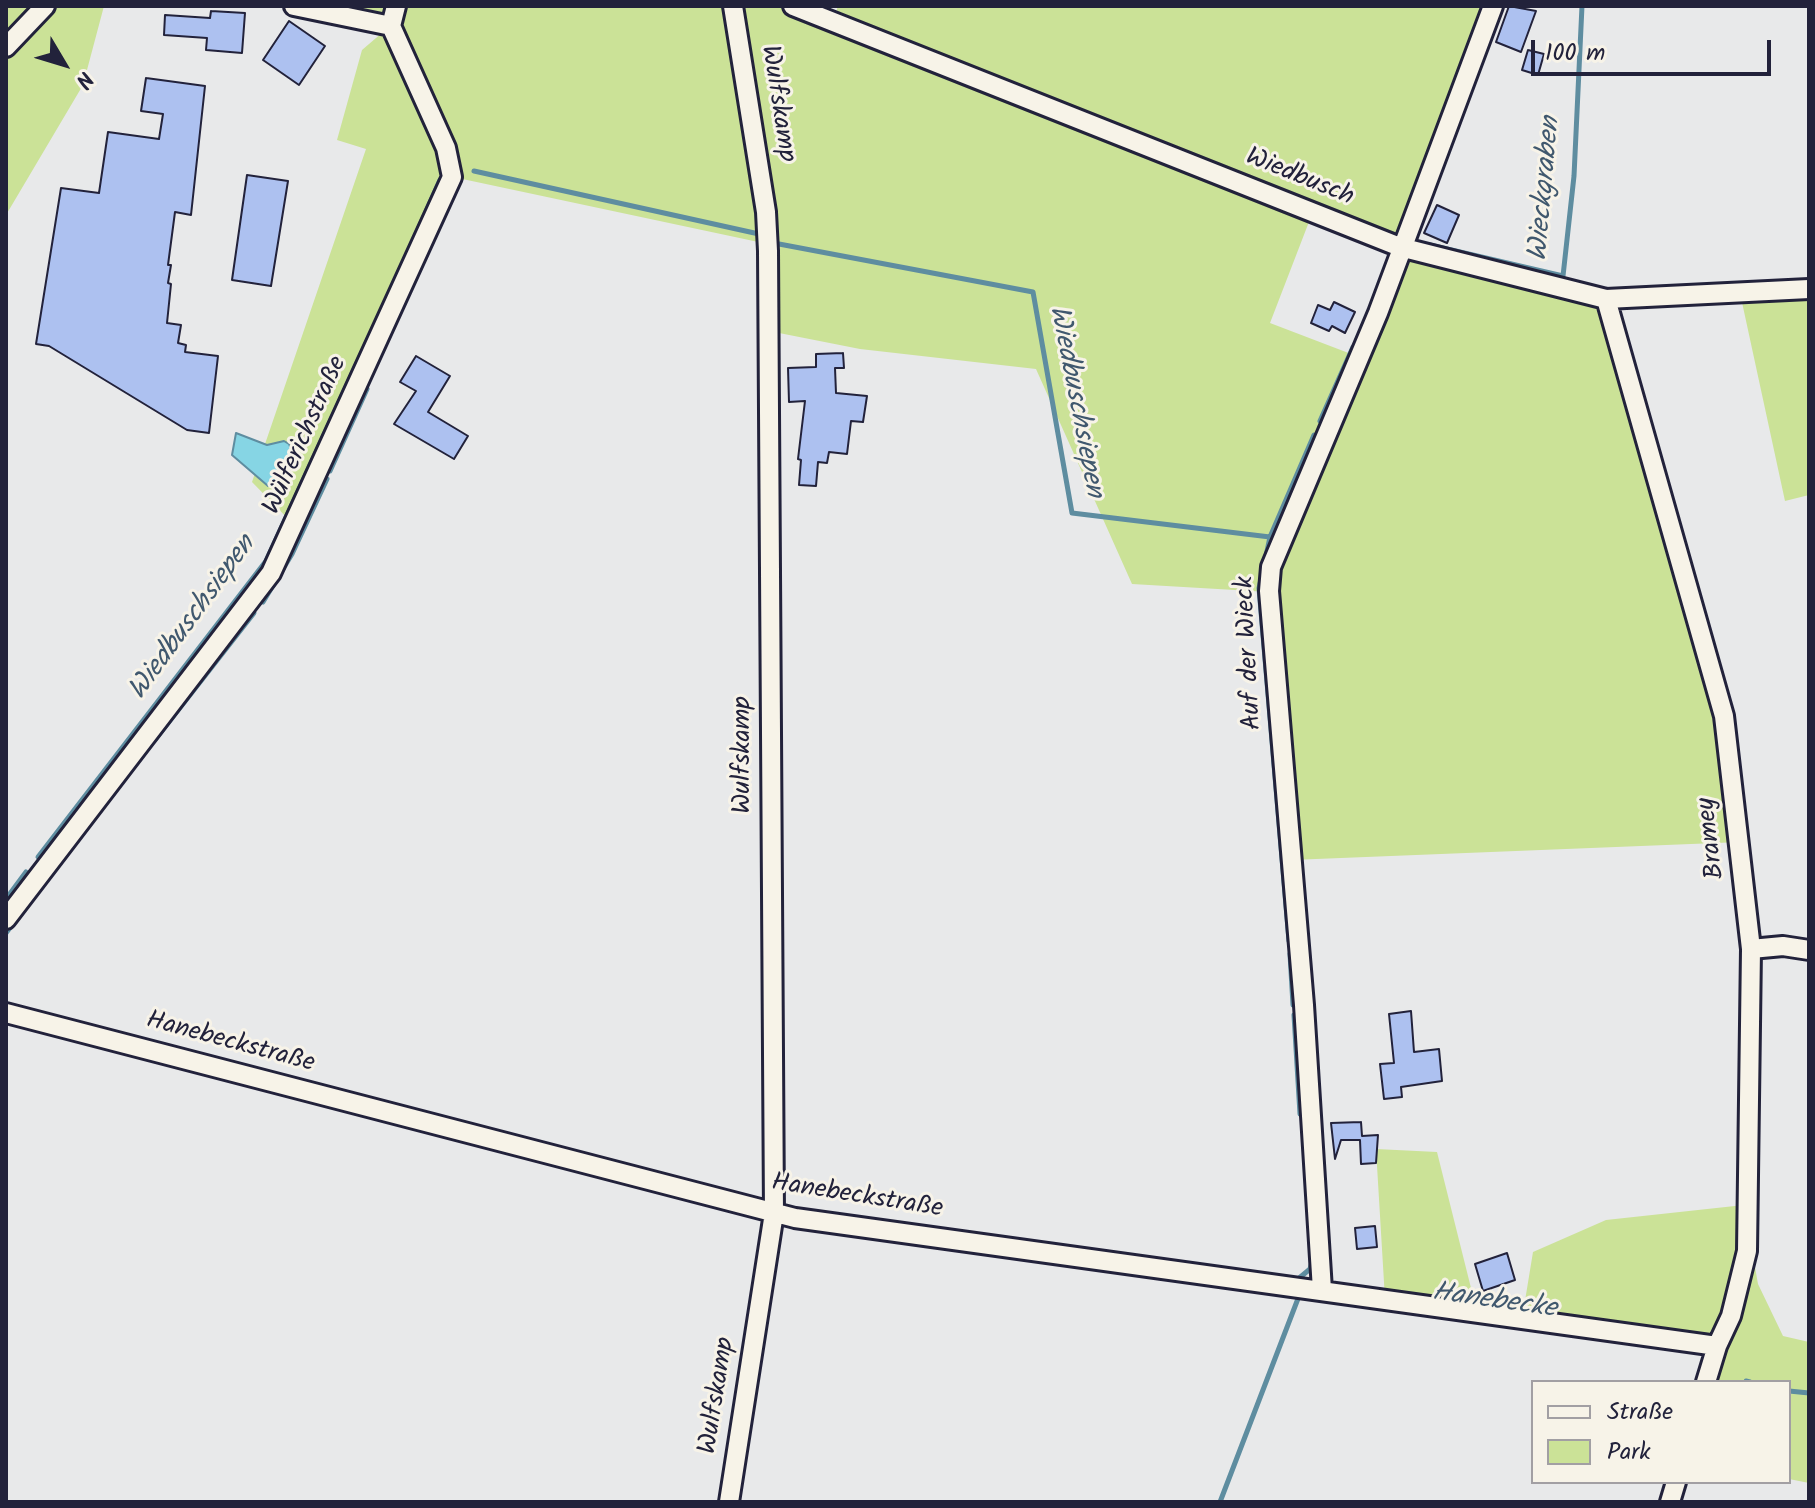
<!DOCTYPE html>
<meta charset="utf-8">
<style>
body{margin:0}
#map{position:relative;width:1815px;height:1508px;overflow:hidden;background:#e8e9ea;font-family:Kalam,sans-serif}
canvas{display:block}
.frame{position:absolute;inset:0;border:8px solid #22223b;pointer-events:none}
.legend{position:absolute;left:1531px;top:1380px;width:260px;height:104px;box-sizing:border-box;background:#f7f3e8;border:2px solid #a29fa3;margin:0;padding:10px 14px;list-style:none;font-size:24px;color:#22223b}
.legend li{display:flex;align-items:center;gap:16px;height:40px}
.legend b{width:40px;border:2px solid #a29fa3}
.north{position:absolute;left:24px;top:24px;width:80px;height:80px;-webkit-text-stroke:6px #f7f3e8;paint-order:stroke;rotate:128deg;font-size:22px;font-weight:700;line-height:32px;text-align:center;color:#22223b}
.north::after{content:'';display:block;margin:auto;width:28px;height:36px;background:#22223b;clip-path:polygon(50% 0,100% 100%,50% 72%,0 100%)}
.scale{position:absolute;left:1531px;top:40px;width:240px;height:36px;box-sizing:border-box;border:4px solid #22223b;border-top:0;padding-left:10px;font-size:24px;line-height:28px;white-space:nowrap;color:#22223b;-webkit-text-stroke:6px #f7f3e8;paint-order:stroke}
</style>
<div id="map">
<canvas width="1815" height="1508"></canvas>
<div class="frame"></div>
<ul class="legend">
<li><b style="height:10px;background:#f7f3e8"></b>Straße</li>
<li><b style="height:22px;background:#cbe297"></b>Park</li>
</ul>
<div class="north">N</div>
<div class="scale">100 m</div>
</div>
<script>
const ctx = document.querySelector('canvas').getContext('2d');
ctx.lineJoin = 'round';
function fillPath(path, color) {
  ctx.fillStyle = color;
  ctx.fill(path, 'evenodd');
}
function shape(rows) {
  const path = new Path2D();
  for (const r of rows) {
    path.moveTo(r[0], r[1]);
    for (let i = 2; i < r.length; i += 2) path.lineTo(r[i], r[i + 1]);
  }
  return path;
}
function stroke(path, color, width, dash) {
  ctx.strokeStyle = color;
  ctx.lineWidth = width;
  ctx.lineCap = dash ? 'butt' : 'round';
  ctx.setLineDash(dash || []);
  ctx.stroke(path);
}
function label(font, color, halo, rows, align = 'center') {
  ctx.font = font + ' Kalam,sans-serif';
  ctx.lineWidth = 6;
  ctx.setLineDash([]);
  ctx.textBaseline = 'middle';
  ctx.strokeStyle = halo;
  ctx.fillStyle = color;
  for (const [text, x, y, turn = 0] of rows) {
    ctx.save();
    ctx.translate(x, y);
    ctx.rotate((+turn || 0) * Math.PI / 180);
    ctx.textAlign = isNaN(turn) ? turn : align;
    if (halo) ctx.strokeText(text, 0, 0);
    ctx.fillText(text, 0, 0);
    ctx.restore();
  }
}
const green = shape([
 [6,6,104,6,83,85,6,215],
 [294,6,787,6,833,21,838,6,1489,6,1400,247,1595,293,1724,716,1741,842,1291,860,1269,592,1132,584,1036,369,860,349,774,332,763,243,453,177,295,526,252,482,366,149,337,140,362,50,390,26],
 [1312,214,1399,247,1359,357,1270,323],
 [1809,288,1809,495,1785,501,1740,293],
 [1376,1149,1437,1152,1477,1312,1385,1299],
 [1744,1205,1758,1284,1783,1336,1809,1342,1809,1483,1789,1479,1789,1382,1706,1382,1716,1347,1522,1319,1533,1252,1606,1220]
]);
const water = shape([
 [236,433,267,445,284,441,289,444,293,454,291,470,282,483,268,486,232,455,236,433]
]);
const stream = shape([
 [474,171,759,234],
 [779,244,1033,292,1072,513,1270,537],
 [1430,245,1563,276,1574,176,1582,6],
 [397,277,440,180],
 [1320,421,1353,347],
 [330,471,367,389],
 [1266,556,1270,537,1314,435],
 [1262,575,1259,588,1289,941],
 [263,602,292,554,327,479],
 [154,741,254,613],
 [38,857,266,561,369,337],
 [6,899,26,872],
 [6,933,15,921],
 [1290,954,1293,1005],
 [1294,1015,1300,1114],
 [1298,1279,1310,1269,1312,1262],
 [1746,1381,1750,1382],
 [1789,1391,1809,1393],
 [1220,1502,1299,1296,1303,1296]
]);
const building = shape([
 [1509,6,1536,11,1521,52,1496,42,1509,6],
 [211,11,245,13,242,53,206,50,207,38,164,35,165,15,210,18,211,11],
 [289,21,325,46,299,85,263,60,289,21],
 [1528,50,1544,54,1538,75,1522,70,1528,50],
 [146,78,205,86,191,215,175,212,168,265,171,265,168,283,171,284,167,323,181,325,178,343,186,345,185,352,218,356,209,433,187,430,49,346,36,344,61,188,99,193,108,132,159,139,163,114,141,111,146,78],
 [247,175,288,181,271,286,232,280,247,175],
 [1437,205,1459,215,1447,243,1424,233,1437,205],
 [1334,302,1355,312,1345,333,1332,326,1329,331,1311,323,1318,305,1330,310,1334,302],
 [843,353,844,368,835,368,836,393,867,396,863,422,851,421,847,454,829,452,827,463,818,462,816,486,799,485,801,460,798,459,805,401,789,402,788,368,816,367,816,354,843,353],
 [416,356,450,376,428,412,468,436,454,459,394,424,416,391,400,382,416,356],
 [1411,1011,1414,1052,1439,1049,1442,1081,1401,1087,1402,1097,1384,1099,1380,1064,1394,1063,1389,1014,1411,1011],
 [1361,1122,1362,1136,1378,1135,1376,1163,1361,1164,1360,1140,1341,1140,1335,1159,1331,1123,1361,1122],
 [1375,1226,1377,1247,1357,1249,1355,1228,1375,1226],
 [1507,1253,1515,1280,1483,1291,1475,1264,1507,1253]
]);
const street = shape([
 [294,6,391,26],
 [793,6,1400,247,1606,299,1809,289],
 [6,47,45,6],
 [1606,299,1724,716,1751,949,1747,1251,1731,1316,1717,1346,1706,1382],
 [6,919,271,573,452,177,446,148,391,26,396,6],
 [1751,949,1783,946,1809,950],
 [6,1013,795,1218,1717,1346],
 [1322,1290,1304,1005,1269,591,1271,567,1378,313,1493,6],
 [729,1502,774,1213,768,251,766,212,733,6],
 [1670,1502,1676,1482]
]);
const streetNames = [
 ["Wulfskamp",776,104,81],
 ["Wiedbusch",1299,179,22],
 ["Wülferichstraße",307,436,-66],
 ["Auf der Wieck",1251,653,-93],
 ["Wulfskamp",745,755,-90],
 ["Bramey",1713,838,-97],
 ["Hanebeckstraße",230,1044,15],
 ["Hanebeckstraße",857,1198,9],
 ["Wulfskamp",719,1396,-81]
];
const waterNames = [
 ["Wieckgraben",1547,189,-85],
 ["Wiedbuschsiepen",1074,402,79],
 ["Wiedbuschsiepen",194,619,-54],
 ["Hanebecke",1494,1303,8]
];
fillPath(green, '#cbe297');
fillPath(water, '#86d5e4');
stroke(water, '#5e8da0', 2);
stroke(stream, '#5e8da0', 5);
fillPath(building, '#adc1f0');
stroke(building, '#22223b', 2);
stroke(street, '#22223b', 24);
stroke(street, '#f7f3e8', 18);
label('26px', '#22223b', '#f7f3e8', streetNames);
label('italic 28px', '#40586e', '#f7f3e8', waterNames);
</script>
